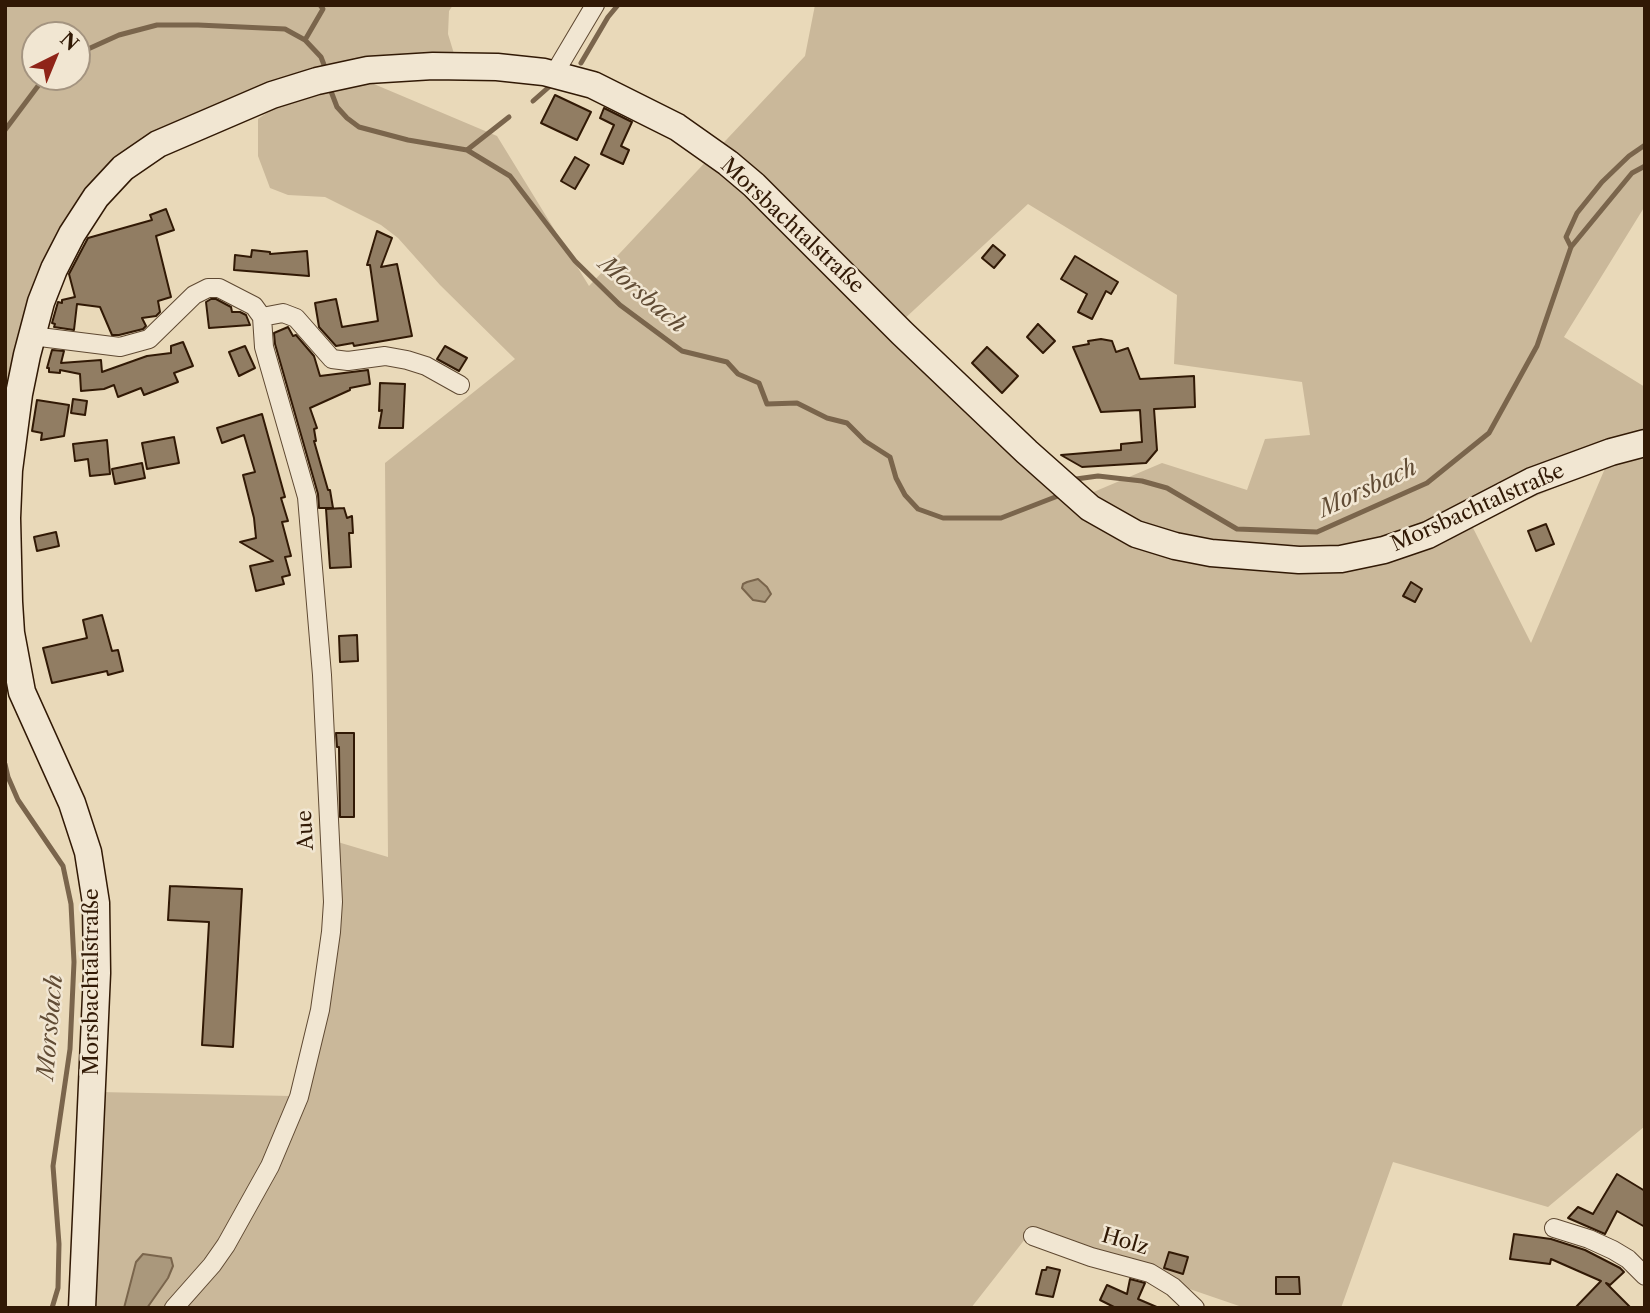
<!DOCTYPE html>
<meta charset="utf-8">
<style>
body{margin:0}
#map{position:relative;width:1650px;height:1313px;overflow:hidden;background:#e9d9b9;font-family:"Libre Caslon Text",serif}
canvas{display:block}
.frame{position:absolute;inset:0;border:7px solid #311905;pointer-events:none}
.north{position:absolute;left:21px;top:21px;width:70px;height:70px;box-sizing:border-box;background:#f1e6d2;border:2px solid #a49480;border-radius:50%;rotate:43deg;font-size:19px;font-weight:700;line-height:28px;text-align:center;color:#311905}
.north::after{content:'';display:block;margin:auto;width:24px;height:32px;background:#8f2418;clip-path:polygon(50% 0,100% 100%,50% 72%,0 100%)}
</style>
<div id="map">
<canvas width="1650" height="1313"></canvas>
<div class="frame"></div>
<div class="north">N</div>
</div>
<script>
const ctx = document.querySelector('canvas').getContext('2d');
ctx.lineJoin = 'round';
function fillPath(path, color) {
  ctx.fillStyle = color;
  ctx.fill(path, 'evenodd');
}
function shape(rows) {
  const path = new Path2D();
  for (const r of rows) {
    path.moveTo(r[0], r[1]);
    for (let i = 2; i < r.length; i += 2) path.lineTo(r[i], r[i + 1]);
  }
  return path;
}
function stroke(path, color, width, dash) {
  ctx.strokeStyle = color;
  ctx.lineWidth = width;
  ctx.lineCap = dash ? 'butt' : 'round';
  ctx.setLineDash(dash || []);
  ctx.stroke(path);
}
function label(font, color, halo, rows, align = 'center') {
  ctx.font = font + ' "Libre Caslon Text",serif';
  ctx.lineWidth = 5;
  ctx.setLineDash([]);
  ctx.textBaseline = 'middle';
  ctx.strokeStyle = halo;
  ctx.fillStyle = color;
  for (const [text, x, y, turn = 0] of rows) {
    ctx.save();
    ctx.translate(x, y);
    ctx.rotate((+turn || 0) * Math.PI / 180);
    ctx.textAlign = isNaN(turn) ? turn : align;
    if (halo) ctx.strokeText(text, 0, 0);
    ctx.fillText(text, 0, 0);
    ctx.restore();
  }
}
const green = shape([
 [5,5,453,5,449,11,448,34,455,57,189,122,64,235,5,497],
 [35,35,77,35,77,77,35,77],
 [815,5,1645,5,1645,206,1564,337,1645,387,1645,1126,1548,1207,1393,1162,1341,1308,1245,1308,1029,1234,971,1308,88,1308,99,1092,291,1096,323,1010,331,840,388,857,385,463,515,359,440,285,398,238,381,225,325,197,288,195,270,188,258,156,258,119,272,109,362,79,497,136,589,286,805,56],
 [1028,204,1177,295,1174,364,1302,382,1310,435,1265,439,1247,490,1162,463,1070,502,887,335],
 [1606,466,1531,643,1471,524]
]);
const water = shape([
 [758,579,767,587,771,594,765,602,753,600,742,588,743,584,747,582,758,579],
 [143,1254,171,1258,173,1266,168,1278,147,1308,124,1308,136,1262,143,1254]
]);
const stream = shape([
 [305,40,323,9,320,5],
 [77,54,119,35,157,25,198,25,285,29,305,40,321,57,326,70],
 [581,63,608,17,618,5],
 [329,86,337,107,347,118,359,127,408,140,467,150,510,176,575,261,620,305,682,351,727,362,738,374,759,383,767,404,797,403,827,418,847,423,865,441,890,457,896,478,905,495,918,509,943,518,1001,518,1063,494],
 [533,101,550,86],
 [5,130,38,86,47,77],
 [467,150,509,117],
 [1571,247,1566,237,1577,213,1602,182,1629,156,1645,145],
 [1074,482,1076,479,1098,476,1142,481,1167,488,1237,529,1317,532,1427,483,1489,433,1537,346,1571,247,1632,173,1645,166],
 [5,764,8,777,18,800,63,866,71,904,74,962,70,1049,53,1166,59,1244,58,1288,52,1308]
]);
const building = shape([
 [555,95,591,112,577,140,541,123,555,95],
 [604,108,632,122,621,146,629,150,623,164,601,154,614,125,600,118,604,108],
 [575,157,589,165,575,189,561,181,575,157],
 [166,209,174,230,156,236,171,297,158,301,160,312,156,316,142,318,146,326,143,329,119,335,112,335,100,307,77,304,74,330,54,327,55,324,52,323,58,302,62,303,62,300,75,297,69,274,88,238,152,220,150,215,166,209],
 [377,231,392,238,381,267,397,264,412,336,354,346,353,343,336,346,319,327,315,303,336,299,342,327,378,321,370,265,367,265,377,231],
 [993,245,1005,255,994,268,982,258,993,245],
 [252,250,270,252,270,254,307,251,309,276,234,270,235,255,251,257,252,250],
 [1075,256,1118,282,1111,294,1106,291,1092,319,1078,312,1087,294,1061,279,1075,256],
 [211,299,216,299,231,307,232,312,240,312,246,315,250,325,209,328,206,302,211,299],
 [1038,324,1055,341,1043,353,1027,337,1038,324],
 [288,327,293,336,296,335,314,356,320,376,368,370,370,384,350,388,350,390,310,408,317,428,314,429,316,441,314,441,328,490,330,490,333,508,319,508,318,494,275,344,274,333,288,327],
 [1101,339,1112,341,1116,352,1128,348,1140,379,1194,376,1195,407,1154,409,1157,450,1146,463,1082,467,1061,455,1121,450,1121,444,1142,442,1140,410,1101,412,1073,347,1089,344,1088,341,1101,339],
 [183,342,193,366,174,373,178,382,144,395,141,388,118,397,114,385,104,389,81,391,80,374,60,370,60,373,49,372,49,368,47,368,52,350,64,351,61,363,101,360,102,372,147,356,171,353,171,346,183,342],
 [245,346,255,368,239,376,229,352,245,346],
 [445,346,467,358,459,371,437,359,445,346],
 [987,347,1018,376,1002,393,972,363,987,347],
 [380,383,405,384,403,428,379,428,382,410,379,411,380,383],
 [73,399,87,401,85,415,71,413,73,399],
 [37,400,69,405,64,436,41,440,42,433,32,431,37,400],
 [262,414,285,497,281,498,288,521,282,522,291,556,285,557,290,575,282,577,284,584,256,591,250,566,273,561,240,542,256,538,254,518,243,475,255,472,244,435,222,443,217,428,262,414],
 [174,437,179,463,147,469,142,443,174,437],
 [107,440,110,474,90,476,88,459,75,461,73,444,107,440],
 [142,463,145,478,115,484,112,469,142,463],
 [344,508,347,518,352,516,353,533,349,533,351,567,330,568,326,509,344,508],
 [1546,524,1554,544,1536,551,1528,531,1546,524],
 [56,532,59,546,37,551,34,537,56,532],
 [1411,582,1422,589,1415,602,1403,596,1411,582],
 [102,615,112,651,118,650,123,671,108,675,107,671,52,683,43,648,87,638,83,620,102,615],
 [357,635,358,661,340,662,339,636,357,635],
 [336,733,354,733,354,817,340,817,339,747,337,747,336,733],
 [170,886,242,889,233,1047,202,1045,209,922,168,920,170,886],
 [1617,1174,1645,1191,1645,1227,1617,1211,1605,1234,1568,1218,1578,1207,1593,1214,1617,1174],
 [1514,1234,1551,1239,1585,1250,1620,1268,1624,1272,1610,1285,1606,1283,1631,1308,1575,1308,1601,1281,1551,1259,1550,1264,1510,1259,1514,1234],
 [1169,1252,1188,1257,1183,1274,1164,1268,1169,1252],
 [1047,1267,1060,1270,1053,1297,1036,1294,1042,1270,1046,1270,1047,1267],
 [1276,1277,1299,1277,1300,1294,1276,1294,1276,1277],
 [1130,1279,1145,1283,1138,1299,1159,1308,1116,1308,1100,1300,1107,1285,1127,1294,1130,1279]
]);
const minor = shape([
 [554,74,595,5],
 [262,317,283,313,296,318,332,359,348,361,385,356,407,360,426,366,460,385],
 [32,336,120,347,149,339,194,295,208,288,219,288,254,306,262,317,264,347,307,497,322,675,333,902,331,932,320,1010,299,1097,270,1166,226,1245,212,1265,174,1308],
 [1554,1228,1589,1239,1613,1250,1628,1259,1645,1276],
 [1033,1236,1091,1257,1150,1273,1173,1287,1195,1308]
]);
const secondary = shape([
 [82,1308,97,973,96,903,88,852,72,803,22,692,11,633,9,602,7,518,9,470,19,394,27,355,41,302,54,269,72,234,96,197,123,168,158,144,272,95,317,81,368,70,433,66,497,67,544,72,593,85,677,127,728,163,754,185,902,333,1027,452,1090,508,1136,534,1175,546,1211,553,1299,560,1341,559,1384,550,1428,535,1532,481,1611,452,1645,443]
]);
const streetNames = [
 ["Morsbachtalstraße",792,226,43],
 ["Morsbachtalstraße",1478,508,-24],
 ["Aue",306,830,-93],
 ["Morsbachtalstraße",92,982,-90],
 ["Holz",1125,1242,16]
];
const waterNames = [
 ["Morsbach",642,295,40],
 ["Morsbach",1368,489,-25],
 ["Morsbach",51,1027,-85]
];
fillPath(green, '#cab89a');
fillPath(water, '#aa987c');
stroke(water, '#7a654c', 2);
stroke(stream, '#7a654c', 5);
fillPath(building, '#917d63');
stroke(building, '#311905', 2);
stroke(minor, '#5f4932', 20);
stroke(secondary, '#311905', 29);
stroke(minor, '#f1e6d2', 18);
stroke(secondary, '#f1e6d2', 26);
label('21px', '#311905', '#f1e6d2', streetNames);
label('italic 23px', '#614c35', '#f1e6d2', waterNames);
</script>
